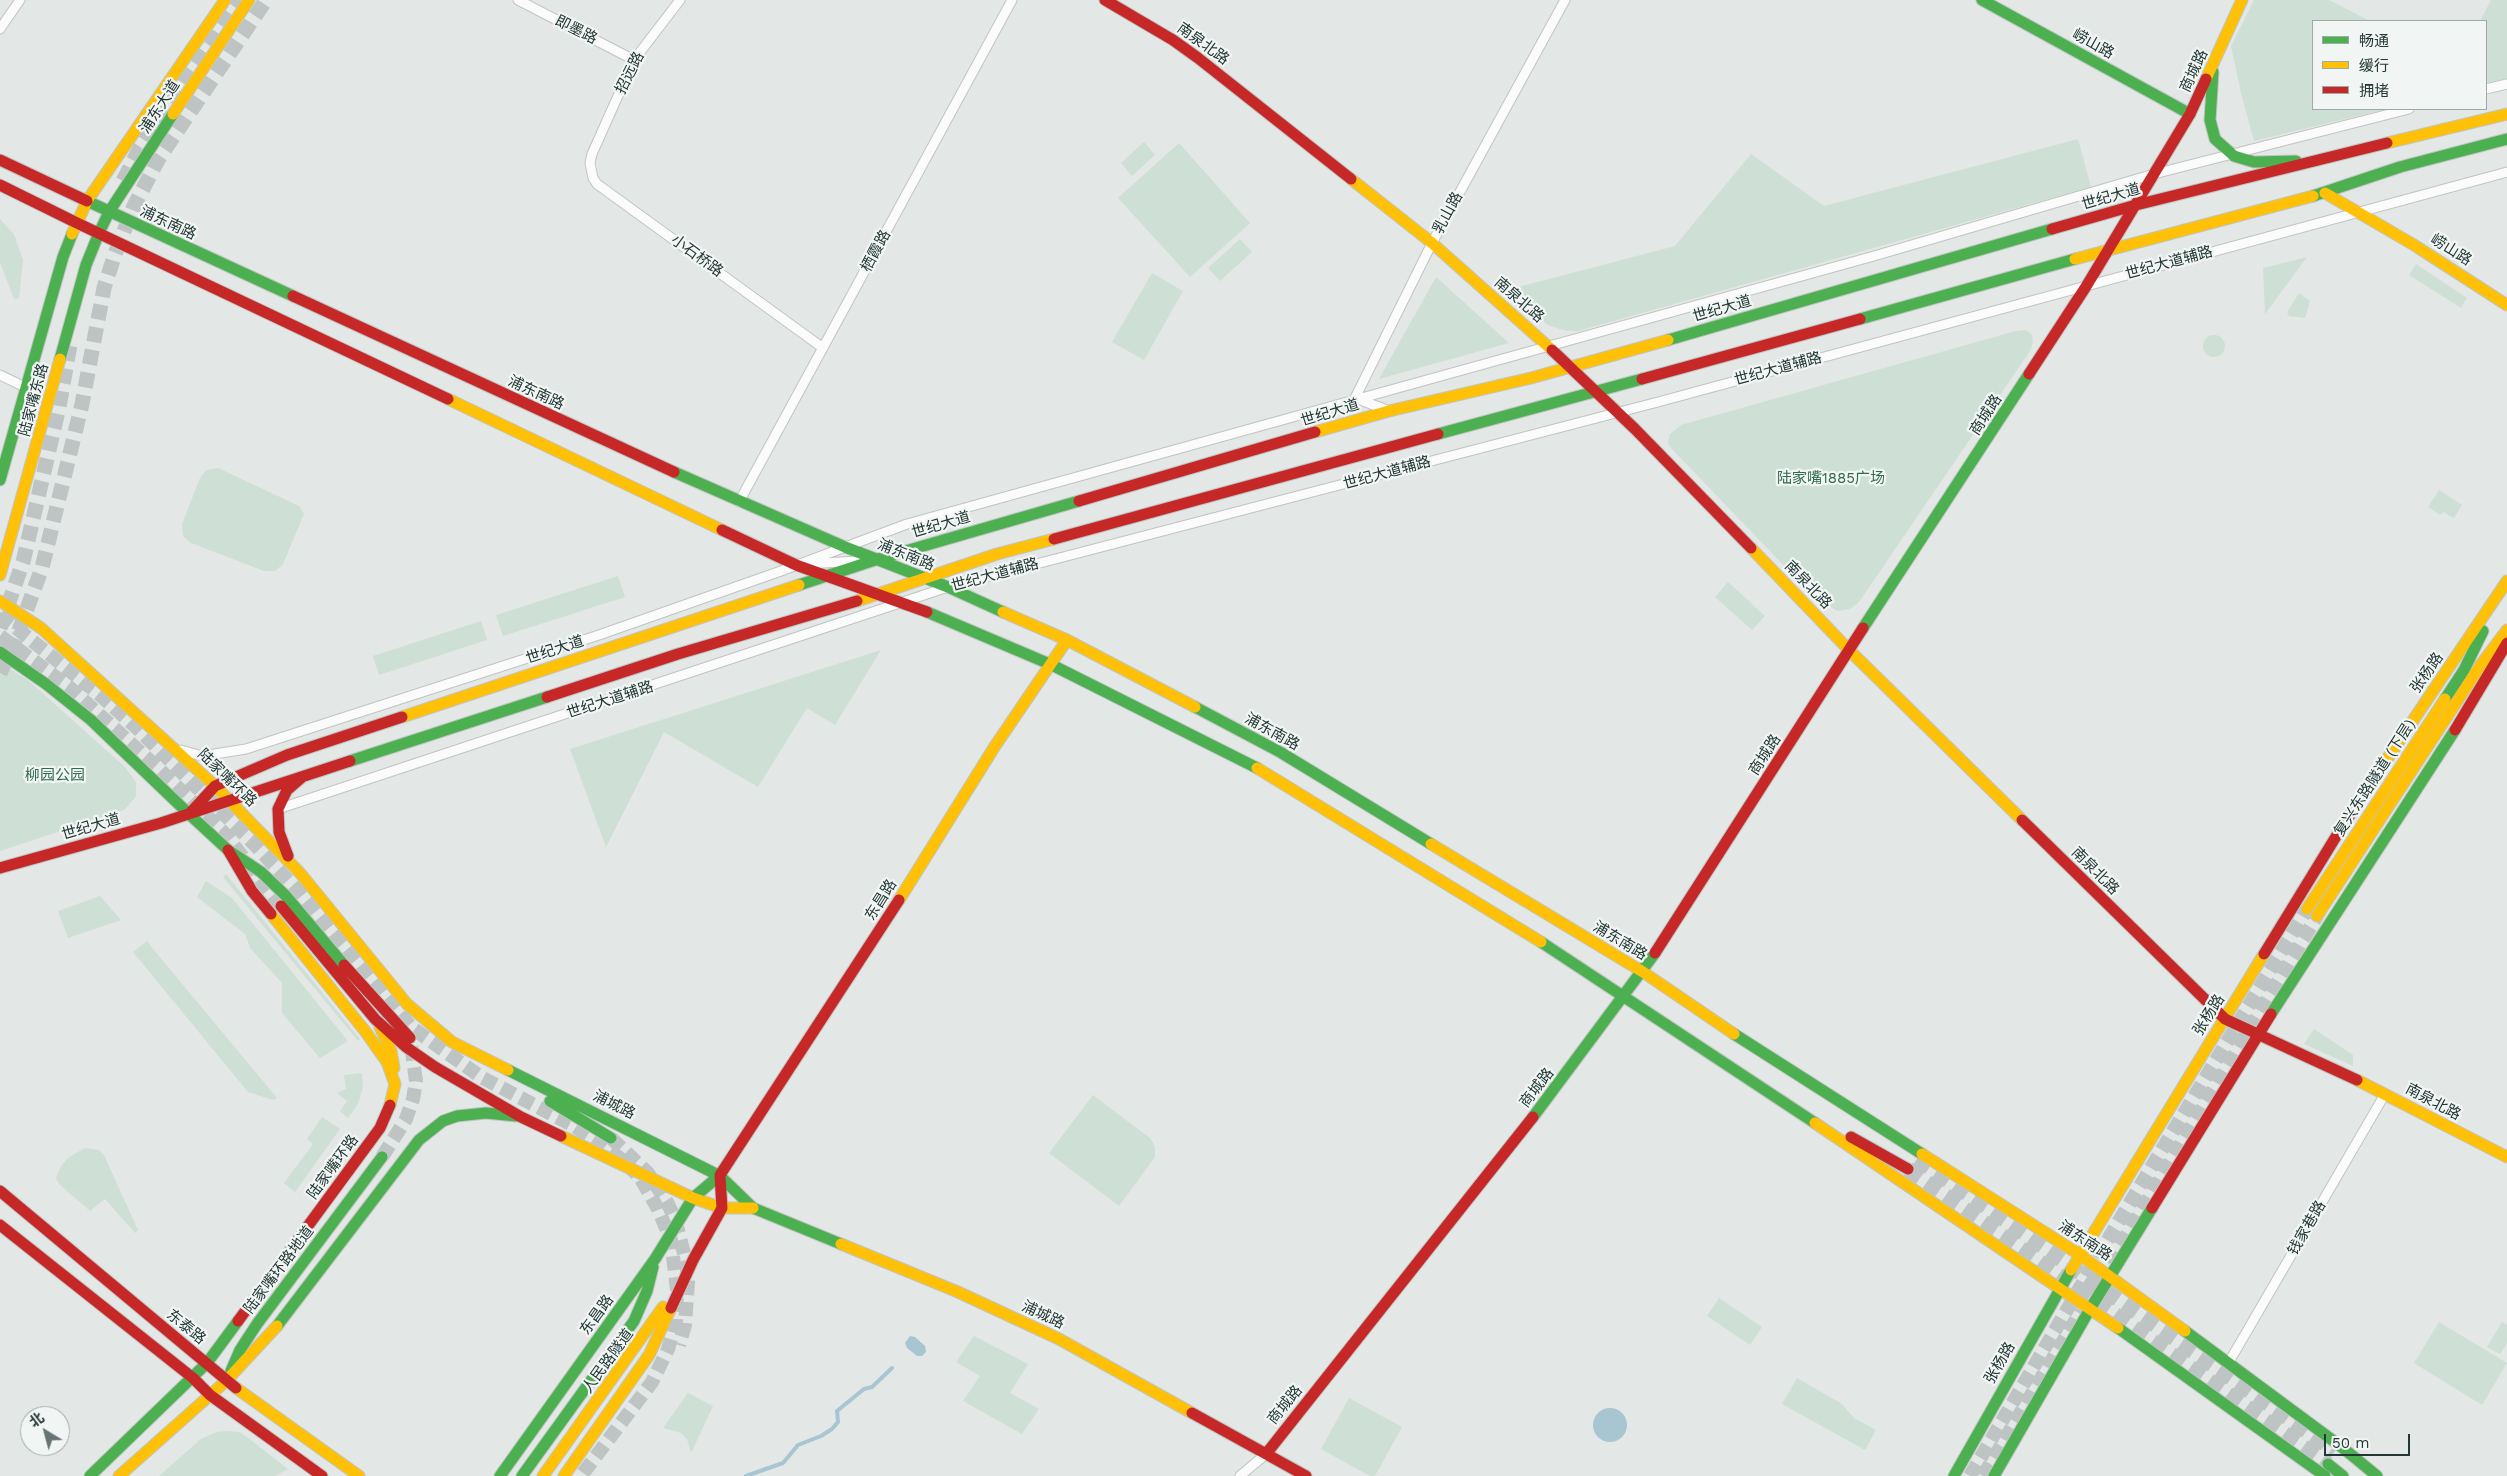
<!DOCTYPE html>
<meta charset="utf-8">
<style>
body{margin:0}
#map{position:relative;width:2507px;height:1476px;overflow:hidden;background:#e3e7e6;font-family:"Work Sans","Noto Sans SC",sans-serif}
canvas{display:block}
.legend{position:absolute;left:2312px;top:20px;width:175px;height:90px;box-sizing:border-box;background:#f1f6f4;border:1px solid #9faaa8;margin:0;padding:6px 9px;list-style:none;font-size:15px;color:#233836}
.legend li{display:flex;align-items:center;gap:10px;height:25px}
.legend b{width:25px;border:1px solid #9faaa8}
.north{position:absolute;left:20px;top:1406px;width:50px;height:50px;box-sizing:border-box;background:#f1f6f4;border:1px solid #9faaa8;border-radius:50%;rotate:323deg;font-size:14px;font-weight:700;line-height:20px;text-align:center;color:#233836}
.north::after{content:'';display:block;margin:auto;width:18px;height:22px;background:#667574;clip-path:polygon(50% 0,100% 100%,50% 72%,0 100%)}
.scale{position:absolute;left:2324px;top:1434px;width:86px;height:22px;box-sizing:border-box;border:2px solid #233836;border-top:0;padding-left:6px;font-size:15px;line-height:18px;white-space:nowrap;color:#233836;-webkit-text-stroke:4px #f1f6f4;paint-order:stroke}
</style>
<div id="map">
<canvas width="2507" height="1476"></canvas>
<ul class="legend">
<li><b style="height:6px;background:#4caf50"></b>畅通</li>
<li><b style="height:6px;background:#ffc107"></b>缓行</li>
<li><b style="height:6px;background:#c62828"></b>拥堵</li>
</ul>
<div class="north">北</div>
<div class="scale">50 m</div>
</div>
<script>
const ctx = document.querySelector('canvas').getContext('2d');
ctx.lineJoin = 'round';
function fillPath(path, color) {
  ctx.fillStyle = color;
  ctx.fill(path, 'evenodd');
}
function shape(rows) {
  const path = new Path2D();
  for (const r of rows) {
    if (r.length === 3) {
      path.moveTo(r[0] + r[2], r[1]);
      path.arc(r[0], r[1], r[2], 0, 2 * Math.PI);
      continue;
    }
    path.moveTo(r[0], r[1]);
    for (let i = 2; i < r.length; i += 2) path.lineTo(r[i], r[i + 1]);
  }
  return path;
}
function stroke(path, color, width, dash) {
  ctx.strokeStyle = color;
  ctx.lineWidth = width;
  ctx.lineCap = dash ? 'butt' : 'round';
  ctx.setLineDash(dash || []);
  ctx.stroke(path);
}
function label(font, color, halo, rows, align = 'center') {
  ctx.font = font + ' "Work Sans","Noto Sans SC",sans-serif';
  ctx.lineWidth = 4.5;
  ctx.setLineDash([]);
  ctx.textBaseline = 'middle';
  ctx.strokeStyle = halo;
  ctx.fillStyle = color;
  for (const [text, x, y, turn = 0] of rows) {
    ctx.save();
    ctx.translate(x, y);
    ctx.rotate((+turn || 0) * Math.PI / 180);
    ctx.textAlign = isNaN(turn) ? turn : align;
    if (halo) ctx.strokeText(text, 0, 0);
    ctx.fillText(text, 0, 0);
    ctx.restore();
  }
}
const green = shape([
 [2254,0,2329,0,2370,21,2313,21,2313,109,2386,109,2254,141,2241,93,2231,46],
 [2491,0,2507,0,2507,79,2486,84,2486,21,2480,21],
 [2078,139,2091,187,1578,331,1566,331,1548,325,1507,290,1675,246,1751,154,1824,206],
 [1144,142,1155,155,1132,176,1121,163],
 [1179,143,1250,223,1190,277,1118,198],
 [0,219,14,234,23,260,19,298,14,299,0,262],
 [1240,239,1252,252,1220,281,1208,268],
 [2307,257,2265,314,2263,268],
 [2416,264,2467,298,2461,308,2409,275],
 [1152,273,1183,291,1144,360,1112,342],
 [1436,277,1509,343,1379,379],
 [2299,293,2310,301,2305,318,2289,316,2287,312],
 [2026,330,2032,335,2033,342,2030,351,1859,602,1850,609,1838,611,1818,601,1670,447,1668,442,1670,434,1681,425,2016,331],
 [2214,346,11],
 [218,468,299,506,304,514,283,564,275,571,264,571,191,543,183,536,182,524,200,478,207,470],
 [2439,490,2462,505,2454,518,2443,512,2440,515,2428,507],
 [618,576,625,597,503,636,496,615],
 [1728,582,1765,616,1752,630,1715,597],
 [481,621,487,640,379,675,373,656],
 [881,650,835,725,807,708,758,787,664,732,606,847,570,749],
 [0,663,28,680,125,767,136,782,136,797,124,810,0,851],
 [226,874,360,1039,358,1041,223,877],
 [206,881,232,898,348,1041,320,1058,282,1013,282,983,250,948,245,934,197,897],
 [100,896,121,920,68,938,58,911],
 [147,941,159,956,277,1098,273,1100,248,1092,133,952],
 [2314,1029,2353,1055,2353,1066,2304,1044],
 [362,1073,363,1087,358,1104,348,1118,340,1111,347,1101,337,1093,346,1089,344,1075],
 [1093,1095,1151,1139,1155,1147,1155,1157,1119,1206,1049,1153],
 [322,1117,340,1129,295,1192,284,1183,313,1144,307,1139],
 [85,1148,99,1150,104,1155,138,1230,135,1233,105,1199,90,1211,59,1184,56,1178,61,1166,69,1157],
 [1719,1298,1762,1327,1750,1345,1707,1316],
 [2439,1322,2507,1363,2482,1405,2414,1363],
 [2502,1322,2507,1325,2507,1343,2500,1354,2487,1347],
 [974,1336,1028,1364,1010,1393,1039,1409,1022,1434,963,1401,980,1376,956,1362],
 [1797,1378,1842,1404,1854,1418,1876,1430,1865,1450,1782,1404],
 [688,1393,713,1406,691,1453,687,1439,681,1433,663,1428],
 [1349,1398,1402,1427,1375,1476,1370,1476,1321,1449],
 [228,1431,239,1432,247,1437,288,1469,275,1476,159,1476,201,1439,217,1432]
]);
const water = shape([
 [910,1336,915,1337,925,1346,926,1352,922,1356,917,1356,907,1348,905,1343],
 [1610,1425,17]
]);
const stream = shape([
 [746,1476,783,1463,798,1445,821,1436,832,1429,838,1422,837,1411,864,1389,872,1387,892,1368]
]);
const secondaryTunnel = shape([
 [0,615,100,695,138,729,253,843,299,892,411,1027,481,1077,574,1126,597,1141,625,1162,641,1179,658,1209,671,1240,677,1290,676,1322,668,1349,652,1382,581,1476],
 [0,636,69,687,160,770,225,834,281,906],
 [611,1138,648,1173,667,1202,675,1219,686,1261,688,1282,685,1325,679,1345],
 [382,1157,406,1119,413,1099,416,1081,411,1044],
 [2099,1282,2317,916],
 [1970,1476,2110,1236,2307,909],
 [1983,1476,2081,1311]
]);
const primaryTunnel = shape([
 [123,181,140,148,240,0],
 [0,628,23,562,59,407,70,345],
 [0,673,17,636,42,568,82,404,104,288,115,254,134,206,159,158,266,0],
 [1917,1159,2335,1451],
 [1908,1169,2328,1464]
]);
const street = shape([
 [518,0,634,60],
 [680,0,634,60,592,154,590,163,593,178,597,184,823,348],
 [0,29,20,0],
 [2486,89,2507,84],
 [0,375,27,388],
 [1355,398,1432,243,1565,0],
 [1355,398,1387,410],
 [739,502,1012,0],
 [806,564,858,561],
 [181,750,202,756,246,749,599,635,781,571,907,524,1874,256,2154,174,2409,109],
 [278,809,948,587,1658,402,2507,172],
 [2229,1362,2385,1094],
 [1240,1476,1266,1454]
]);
const fast = shape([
 [1982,0,2190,114],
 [2213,72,2210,120,2215,139,2234,156,2254,162,2296,161],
 [2313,196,2400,167,2507,139],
 [87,201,293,296],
 [1860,319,2075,259],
 [1668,340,2052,229],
 [60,359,86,265,99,233,109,212,173,114],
 [1438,434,1642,379],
 [674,472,845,547,948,587,1003,612],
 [0,480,63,257,72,234],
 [799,585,878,559,1079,501],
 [927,612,1052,665,1257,768],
 [1863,628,2029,374],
 [0,652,46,684,91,720,189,814],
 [2445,699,2464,670,2483,631],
 [1195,707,1280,752,1431,844],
 [350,761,547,697],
 [189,814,228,850,261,872,286,896,344,965],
 [1541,942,1815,1123],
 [2271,1014,2455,730],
 [1734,1034,1922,1154],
 [508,1070,720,1176,753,1208,841,1244],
 [550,1101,611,1138],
 [1533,1117,1655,953],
 [277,1326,419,1140,443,1121,457,1116,486,1113,516,1116],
 [2118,1328,2325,1476],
 [2185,1331,2343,1448,2377,1476],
 [231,1371,240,1350,257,1324,382,1157],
 [2328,1464,2343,1476],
 [90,1476,207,1363,238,1321],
 [500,1476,655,1259,693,1198,720,1175],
 [522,1476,634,1321,647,1291,653,1267],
 [1954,1476,2071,1270],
 [1994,1476,2090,1309,2152,1208]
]);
const slow = shape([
 [2206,79,2242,0],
 [173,114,249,0],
 [2387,143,2507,114],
 [1351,179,1432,243,1552,350],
 [2325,193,2414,245,2507,305],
 [72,234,87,201,225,0],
 [2075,259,2313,196],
 [448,399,722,530],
 [1315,432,1389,411,1531,378,1668,340],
 [1751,548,1849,650,2022,820],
 [0,575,60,359],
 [0,601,41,628,215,786],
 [857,601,997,554,1054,539],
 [1003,612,1067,640,1195,707],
 [402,717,799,585],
 [1257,768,1541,942],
 [2377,774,2507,581],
 [215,786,300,873,407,1004,452,1042,508,1070],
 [1431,844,1643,972,1734,1034],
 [899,900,995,746,1067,640],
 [2307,909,2445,699],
 [271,914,365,1031,387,1062,395,1084,390,1105],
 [2317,916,2480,666,2507,630],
 [380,1027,391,1051,394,1068],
 [2357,1080,2507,1157],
 [1815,1123,2118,1328],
 [561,1136,693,1198,722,1208,753,1208],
 [1922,1154,2080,1255,2185,1331],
 [841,1244,958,1292,1059,1339,1192,1413],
 [2071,1270,2264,954],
 [236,1388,359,1476],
 [119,1476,226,1381,277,1326],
 [543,1476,663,1307],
 [564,1476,649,1355,671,1308]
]);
const jam = shape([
 [1105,0,1173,40,1198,58,1351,179],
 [0,160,87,201],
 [0,185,77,223],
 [77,223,448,399],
 [2052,229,2136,205,2387,143],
 [293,296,674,472],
 [1552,350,1635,429,1751,548],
 [2029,374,2087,285,2190,114,2206,79],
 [1642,379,1860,319],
 [1079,501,1315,432],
 [722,530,796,565,927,612],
 [1054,539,1438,434],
 [547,697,678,654,857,601],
 [2455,730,2507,643],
 [190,813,215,786,287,755,402,717],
 [2022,820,2225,1019,2357,1080],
 [228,850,252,891,271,914],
 [288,856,279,832,278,809,287,790,301,778],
 [0,868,161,823,350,761],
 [281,906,375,1019,406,1047,435,1067,521,1117,561,1136],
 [1655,953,1863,628],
 [2264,954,2340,830,2377,774],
 [344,965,410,1038],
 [1851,1137,1908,1169],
 [720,1175,899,900],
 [0,1191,236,1388],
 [2152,1208,2271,1014],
 [0,1225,193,1378,210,1395,322,1476],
 [671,1308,693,1260,722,1208,720,1176],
 [238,1321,380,1128,390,1105],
 [1192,1413,1306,1476],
 [1266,1454,1533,1117]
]);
const streetNames = [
 ["即墨路",576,30,27],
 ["南泉北路",1203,44,36],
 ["崂山路",2093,44,29],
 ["商城路",2194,71,-65],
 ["招远路",630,73,-63],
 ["浦东大道",160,107,-57],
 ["世纪大道",2111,197,-16],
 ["乳山路",1448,213,-62],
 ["浦东南路",168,223,25],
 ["崂山路",2451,250,32],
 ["栖霞路",876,251,-62],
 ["小石桥路",697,256,36],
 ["世纪大道辅路",2169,263,-15],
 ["南泉北路",1519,300,41],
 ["世纪大道",1722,309,-16],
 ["世纪大道辅路",1778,369,-15],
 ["浦东南路",536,393,25],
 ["陆家嘴东路",34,400,-75],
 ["世纪大道",1330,413,-17],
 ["商城路",1986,415,-57],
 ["世纪大道辅路",1387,473,-15],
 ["世纪大道",941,525,-16],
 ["浦东南路",906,555,22],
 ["世纪大道辅路",995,575,-15],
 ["南泉北路",1808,585,46],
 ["世纪大道",555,650,-18],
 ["张杨路",2427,673,-55],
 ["世纪大道辅路",610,700,-18],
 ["浦东南路",1272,732,29],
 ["商城路",1765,755,-57],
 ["陆家嘴环路",227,778,44],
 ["复兴东路隧道 (下层)",2375,778,-57],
 ["世纪大道",91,827,-16],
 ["南泉北路",2095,871,45],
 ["东昌路",881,900,-58],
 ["浦东南路",1620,941,31],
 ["张杨路",2209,1015,-58],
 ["商城路",1537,1088,-52],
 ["南泉北路",2433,1102,28],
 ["浦城路",614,1105,27],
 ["陆家嘴环路",333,1167,-54],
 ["钱家巷路",2307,1228,-60],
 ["浦东南路",2085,1241,33],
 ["陆家嘴环路地道",279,1270,-53],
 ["东昌路",597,1315,-54],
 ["浦城路",1043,1315,25],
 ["东泰路",186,1327,39],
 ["人民路隧道",608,1361,-54],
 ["张杨路",2000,1363,-60],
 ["商城路",1285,1405,-51]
];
const parkNames = [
 ["陆家嘴1885广场",1831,479],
 ["柳园公园",55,776]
];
fillPath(green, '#cedfd6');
fillPath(water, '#a8c5d2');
stroke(stream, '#a8c5d2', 4);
stroke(secondaryTunnel, '#bdc4c3', 14, [14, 7]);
stroke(primaryTunnel, '#bdc4c3', 15, [15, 8]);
stroke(street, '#c0c4c3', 11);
stroke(fast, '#bfc5c3', 13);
stroke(slow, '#bfc5c3', 13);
stroke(jam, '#bfc5c3', 13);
stroke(street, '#fbfbfb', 9);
stroke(fast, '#4caf50', 11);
stroke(slow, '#ffc107', 11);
stroke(jam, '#c62828', 11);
label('15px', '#233836', '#f1f6f4', streetNames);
label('15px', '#326a50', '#f1f6f4', parkNames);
</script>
